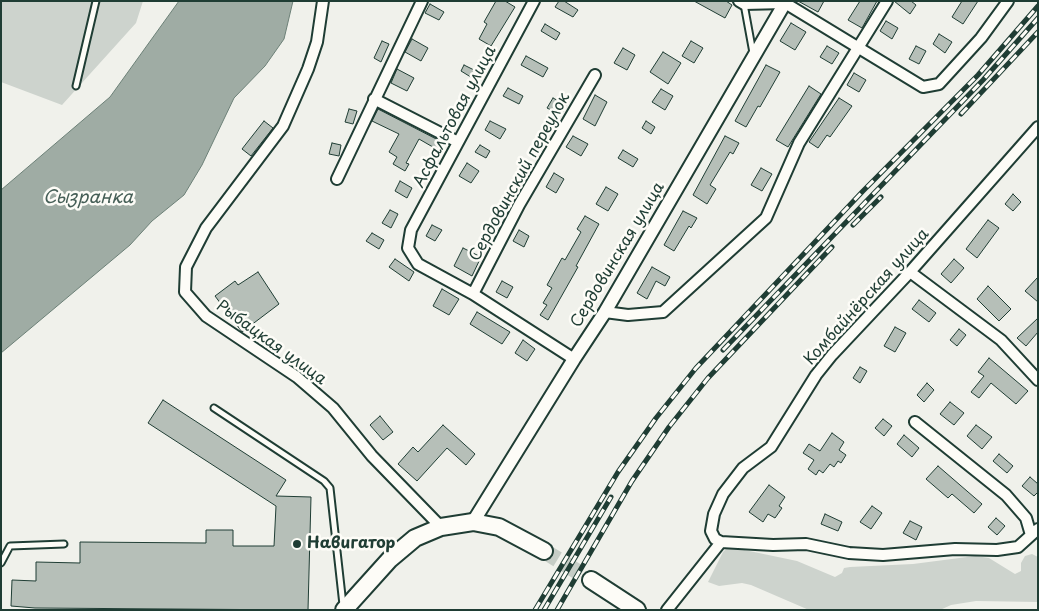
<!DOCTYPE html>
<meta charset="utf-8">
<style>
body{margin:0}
#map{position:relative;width:1039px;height:611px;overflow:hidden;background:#f0f1eb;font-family:"Playpen Sans",sans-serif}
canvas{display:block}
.frame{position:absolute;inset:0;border:2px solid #1f3d34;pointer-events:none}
</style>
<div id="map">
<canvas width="1039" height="611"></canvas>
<div class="frame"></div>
</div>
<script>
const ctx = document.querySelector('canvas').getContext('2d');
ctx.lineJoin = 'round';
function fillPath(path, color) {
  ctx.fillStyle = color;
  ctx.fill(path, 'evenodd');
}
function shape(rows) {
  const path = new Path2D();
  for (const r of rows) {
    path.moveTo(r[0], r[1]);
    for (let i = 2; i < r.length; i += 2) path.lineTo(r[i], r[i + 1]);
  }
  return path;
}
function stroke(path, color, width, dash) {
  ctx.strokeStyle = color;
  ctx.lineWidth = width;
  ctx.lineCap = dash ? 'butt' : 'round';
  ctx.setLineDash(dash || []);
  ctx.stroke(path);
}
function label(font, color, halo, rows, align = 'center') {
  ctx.font = font + ' "Playpen Sans",sans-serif';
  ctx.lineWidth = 5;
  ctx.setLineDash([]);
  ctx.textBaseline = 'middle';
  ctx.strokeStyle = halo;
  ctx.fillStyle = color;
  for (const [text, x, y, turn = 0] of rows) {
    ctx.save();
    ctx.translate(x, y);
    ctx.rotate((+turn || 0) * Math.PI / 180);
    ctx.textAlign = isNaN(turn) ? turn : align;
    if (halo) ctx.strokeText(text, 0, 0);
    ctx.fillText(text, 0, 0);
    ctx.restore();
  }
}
const green = shape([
 [1,1,143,1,136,23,62,105,1,82],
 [735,548,797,561,835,577,842,573,844,568,850,567,913,564,975,556,989,558,1015,574,1021,571,1021,563,1025,556,1032,554,1038,557,1038,602,976,601,951,605,940,610,809,610,751,585,742,583,719,586,708,582,723,552,726,549]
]);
const water = shape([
 [179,1,293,1,284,39,265,66,234,98,202,165,184,195,152,221,130,245,1,353,1,190,110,97,179,1]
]);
const building = shape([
 [496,1,505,1,515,7,491,46,479,39,487,24,484,22,496,1],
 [559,1,564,1,578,10,573,17,555,7,559,1],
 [694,1,726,1,732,5,725,18,694,1],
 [798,1,824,1,818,12,798,1],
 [860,1,877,1,862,28,848,20,860,1],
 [894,1,911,1,916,5,910,14,894,1],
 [962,1,978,1,963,24,952,17,962,1],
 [430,4,444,12,439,20,425,13,430,4],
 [886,21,898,28,892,39,880,31,886,21],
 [791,23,806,32,795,50,780,41,791,23],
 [545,24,560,33,556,40,541,31,545,24],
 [939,34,952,42,945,53,933,44,939,34],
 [412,39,428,48,421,61,405,52,412,39],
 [382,41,389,44,381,62,374,58,382,41],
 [691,41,703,48,694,63,682,56,691,41],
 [827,46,839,53,832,64,820,57,827,46],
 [916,46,926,51,919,64,909,59,916,46],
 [623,48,635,55,627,70,614,63,623,48],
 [663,52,681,63,668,84,650,72,663,52],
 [526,56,548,68,543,77,521,65,526,56],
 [464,65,478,72,474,79,461,71,464,65],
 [766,65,780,72,760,107,758,106,746,127,735,121,766,65],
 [397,69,414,78,407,91,391,83,397,69],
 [854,73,866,80,859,92,847,85,854,73],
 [809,86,821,94,788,147,776,140,809,86],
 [508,88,523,96,519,104,503,96,508,88],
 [661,89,673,96,665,110,652,102,661,89],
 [595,95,607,102,595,126,583,119,595,95],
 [553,98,566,105,561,115,547,108,553,98],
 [839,98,852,106,830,137,827,135,818,148,809,142,839,98],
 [349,109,357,111,353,124,345,122,349,109],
 [378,109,442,142,438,150,419,139,406,163,409,164,405,171,393,164,397,157,389,152,399,134,372,121,378,109],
 [264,121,273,128,251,156,242,149,264,121],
 [490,121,506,129,500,139,485,130,490,121],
 [646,121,655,127,651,134,642,128,646,121],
 [573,136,588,144,581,156,566,147,573,136],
 [725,136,739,143,733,154,730,152,710,185,716,189,707,204,693,195,725,136],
 [332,143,341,145,339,156,329,154,332,143],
 [480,145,490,151,486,158,475,152,480,145],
 [623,150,638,159,633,167,618,158,623,150],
 [467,163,479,171,471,183,459,176,467,163],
 [761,168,772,174,762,191,751,185,761,168],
 [554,173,564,179,556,193,546,187,554,173],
 [400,181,412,188,407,198,395,191,400,181],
 [606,187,618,194,608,211,596,204,606,187],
 [1013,194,1021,202,1013,211,1005,204,1013,194],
 [390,210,398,214,391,228,382,223,390,210],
 [683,211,697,218,691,228,689,226,674,251,664,245,683,211],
 [585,216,599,224,576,266,578,267,548,320,540,315,547,305,543,303,552,288,547,285,562,258,565,260,581,232,577,229,585,216],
 [988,220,999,228,977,258,966,249,988,220],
 [432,225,442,230,435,241,426,236,432,225],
 [519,230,529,236,524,247,513,241,519,230],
 [372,233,384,240,379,249,366,241,372,233],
 [463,248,481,257,472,276,454,266,463,248],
 [395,259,414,272,409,281,389,267,395,259],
 [954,259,964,268,951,283,941,274,954,259],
 [652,267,670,277,665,286,656,281,647,299,637,293,652,267],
 [258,272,279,304,242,332,215,296,235,281,238,285,258,272],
 [1038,277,1038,302,1025,291,1038,277],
 [502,281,513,287,507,298,496,292,502,281],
 [988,286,1011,309,999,321,977,299,988,286],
 [442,289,459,299,449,315,433,306,442,289],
 [919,300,936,313,929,322,912,309,919,300],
 [477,312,510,332,502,344,470,324,477,312],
 [1038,318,1038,332,1026,346,1017,338,1038,318],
 [895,327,906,333,895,352,884,346,895,327],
 [959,329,966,335,957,346,950,340,959,329],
 [523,340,535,349,527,361,515,353,523,340],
 [989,358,1028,391,1016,404,991,383,979,398,971,392,984,376,978,372,989,358],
 [860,367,867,371,860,383,853,378,860,367],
 [927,383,934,390,924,402,917,395,927,383],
 [163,400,286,480,276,496,311,497,308,610,35,608,11,606,12,580,36,581,36,562,80,563,80,542,206,543,206,530,233,530,233,546,274,546,276,506,148,423,163,400],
 [950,402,964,413,954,425,940,414,950,402],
 [380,416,393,432,383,440,370,425,380,416],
 [883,419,892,426,884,436,875,428,883,419],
 [443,425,475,454,466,465,447,448,417,481,398,464,413,447,418,452,443,425],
 [976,425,992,437,982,449,967,436,976,425],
 [832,433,844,442,839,450,846,455,841,463,838,461,834,467,830,464,823,473,819,470,816,475,808,469,814,460,803,453,809,444,820,451,832,433],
 [904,435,919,448,912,457,897,444,904,435],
 [999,454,1013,466,1007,473,993,461,999,454],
 [938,466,982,504,974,513,952,494,948,498,926,479,938,466],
 [1030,477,1038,484,1038,492,1034,496,1022,486,1030,477],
 [769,485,785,497,779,506,782,508,775,518,768,514,763,522,749,512,769,485],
 [872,506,882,513,871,529,860,522,872,506],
 [825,514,842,522,838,531,821,524,825,514],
 [996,518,1005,526,997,535,988,527,996,518],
 [910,521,922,527,916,540,903,533,910,521]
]);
const primaryTunnel = shape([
 [544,551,591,580]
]);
const service = shape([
 [744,4,753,53],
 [76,86,96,1],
 [214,408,324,481,330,488,343,605],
 [1,563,10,546,64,544]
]);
const minor = shape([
 [323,1,317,42,308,69,283,126,206,228,186,267,185,292,206,316,297,377,333,408,372,456,441,527],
 [534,1,411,230,408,248,418,264,473,294,574,359],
 [739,1,744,4,785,3,923,87,939,84,981,38,1008,1],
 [374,99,458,142],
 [1038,127,910,272,832,355,816,375,771,447,743,468,723,494,714,514,711,531,715,539,721,542,773,545,806,544,849,553,883,555,955,549,997,550,1018,547,1038,529],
 [337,179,422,1],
 [910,272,1001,340,1038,380],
 [473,294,519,205,595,75],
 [605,312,628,315,663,312,766,218,799,143,887,1],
 [915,422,1006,495,1026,518,1031,535],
 [667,610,721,542]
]);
const tertiary = shape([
 [473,522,574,359,605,312,786,1]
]);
const primary = shape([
 [591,580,637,610],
 [344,610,390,559,415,538,441,527,473,522,499,527,544,551]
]);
const rail = shape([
 [961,114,1038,32],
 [853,225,881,197],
 [723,350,983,80,1038,18],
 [535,610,618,472,656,418,696,368,863,191,978,75,1038,6],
 [544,610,611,497],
 [557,610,632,481,669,427,708,378,832,247]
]);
const markers = [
 [297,544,5,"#1f3d34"]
];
const streetNames = [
 ["Асфальтовая улица",455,117,-62],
 ["Сердовинский переулок",520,177,-61],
 ["Сердовинская улица",618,255,-59],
 ["Комбайнёрская улица",867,297,-48],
 ["Рыбацкая улица",271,343,36]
];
const poiNames = [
 ["Навигатор",307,544]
];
const waterNames = [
 ["Сызранка",88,198]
];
fillPath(green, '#cdd3cd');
fillPath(water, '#9faca4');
stroke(water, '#6c8077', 1);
fillPath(building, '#b6bfb8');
stroke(building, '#1f3d34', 1);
stroke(primaryTunnel, '#c6cdc6', 16, [16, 8]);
stroke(service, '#1f3d34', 9);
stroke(minor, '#1f3d34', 14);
stroke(tertiary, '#1f3d34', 16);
stroke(primary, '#1f3d34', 20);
stroke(service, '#fdfcf7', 5);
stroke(minor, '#fdfcf7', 10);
stroke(tertiary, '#fdfcf7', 12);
stroke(primary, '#fdfcf7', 16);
stroke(rail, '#1f3d34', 5);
stroke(rail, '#fdfcf7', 3, [9]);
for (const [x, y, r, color] of markers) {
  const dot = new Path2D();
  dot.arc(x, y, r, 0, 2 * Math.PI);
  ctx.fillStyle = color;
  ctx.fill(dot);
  stroke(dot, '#fdfcf7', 2);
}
label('16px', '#1f3d34', '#fdfcf7', streetNames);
label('bold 16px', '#1f3d34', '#fdfcf7', poiNames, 'left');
label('italic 18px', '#455e56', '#fdfcf7', waterNames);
</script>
